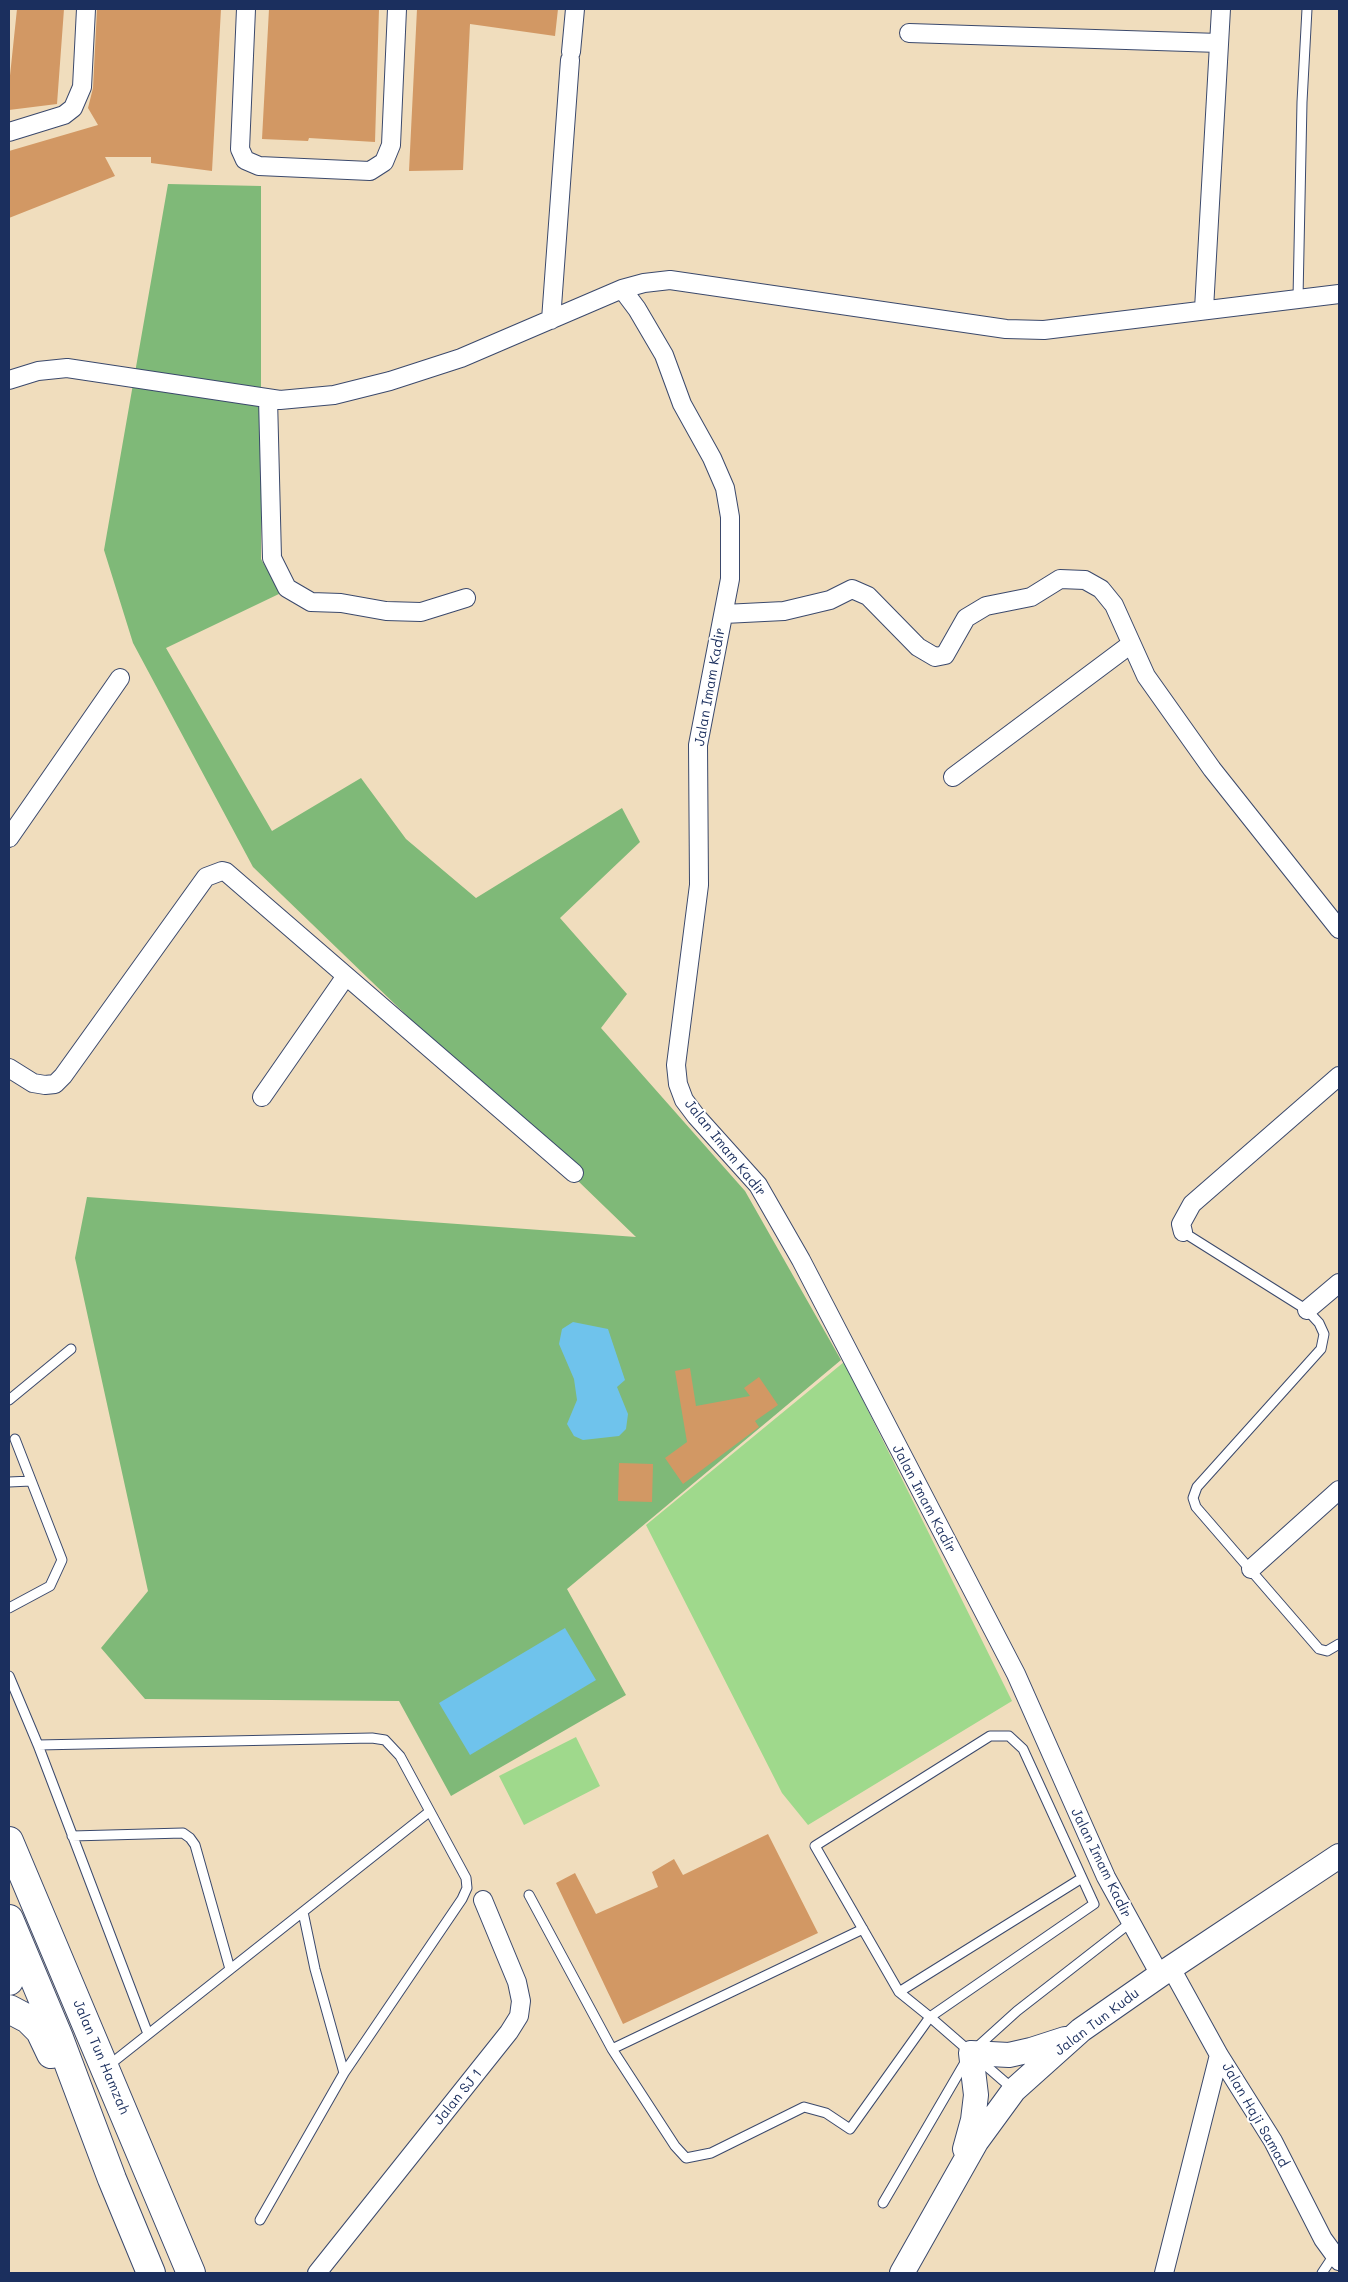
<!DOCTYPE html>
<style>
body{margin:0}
#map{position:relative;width:1348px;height:2282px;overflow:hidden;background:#f0ddbd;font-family:Mali,sans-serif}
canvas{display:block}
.frame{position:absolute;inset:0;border:10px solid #1b2f5e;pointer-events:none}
</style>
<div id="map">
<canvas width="1348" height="2282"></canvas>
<div class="frame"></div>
</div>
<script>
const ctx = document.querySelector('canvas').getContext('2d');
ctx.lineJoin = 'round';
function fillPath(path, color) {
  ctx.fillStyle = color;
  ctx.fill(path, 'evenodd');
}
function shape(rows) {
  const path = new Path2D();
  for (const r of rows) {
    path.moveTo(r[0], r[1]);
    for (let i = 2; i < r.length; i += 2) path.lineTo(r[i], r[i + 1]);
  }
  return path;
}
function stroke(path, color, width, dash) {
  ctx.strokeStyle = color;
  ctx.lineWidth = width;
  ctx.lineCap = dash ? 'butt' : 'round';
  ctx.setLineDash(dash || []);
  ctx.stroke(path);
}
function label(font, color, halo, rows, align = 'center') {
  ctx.font = font + ' Mali,sans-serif';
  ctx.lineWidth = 4;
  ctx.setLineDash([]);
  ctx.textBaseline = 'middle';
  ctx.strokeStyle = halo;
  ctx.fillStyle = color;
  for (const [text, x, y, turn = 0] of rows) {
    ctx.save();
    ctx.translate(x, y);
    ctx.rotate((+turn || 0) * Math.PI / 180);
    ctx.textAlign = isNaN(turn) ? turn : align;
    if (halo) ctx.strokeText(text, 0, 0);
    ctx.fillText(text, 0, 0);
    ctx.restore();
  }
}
const green = shape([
 [844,1362,1012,1701,808,1825,782,1793,646,1525],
 [576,1737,600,1786,524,1825,499,1776]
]);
const forest = shape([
 [168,184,261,186,261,559,281,593,166,648,272,831,361,778,406,839,476,898,622,808,640,842,560,918,627,994,601,1028,745,1191,841,1360,567,1589,626,1695,451,1796,399,1701,145,1699,101,1648,148,1591,75,1258,87,1197,636,1237,253,867,133,643,104,550]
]);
const water = shape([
 [573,1322,608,1329,625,1380,617,1387,628,1414,626,1429,619,1436,583,1440,574,1436,567,1424,577,1400,574,1379,559,1344,562,1329],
 [565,1628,596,1680,470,1755,439,1703]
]);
const building = shape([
 [17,9,64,9,57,104,9,110,9,85],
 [97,9,221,9,212,171,151,163,151,157,105,157,115,176,9,218,9,151,98,125,88,108,93,88],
 [269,9,379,9,375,142,309,138,308,141,262,139],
 [417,9,558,9,555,36,470,24,463,170,409,171],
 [690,1368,696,1406,750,1396,744,1388,759,1377,778,1405,755,1421,759,1427,683,1484,665,1458,687,1442,675,1371],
 [619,1463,653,1464,652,1502,618,1501],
 [768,1834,818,1933,623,2024,556,1883,575,1873,596,1914,658,1887,652,1872,674,1859,683,1875]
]);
const lane = shape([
 [1298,298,1302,102,1307,9],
 [1183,1232,1307,1310,1319,1323,1324,1334,1321,1349,1197,1487,1193,1498,1196,1507,1319,1649,1327,1651,1339,1644],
 [9,1400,71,1349],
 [9,1482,31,1481],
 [9,1608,50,1586,62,1560,15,1439],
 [9,1676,38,1745,148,2034],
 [38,1745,372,1738,385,1740,400,1756,466,1878,467,1888,462,1899,344,2073,260,2220],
 [72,1836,183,1833,190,1838,195,1845,230,1969],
 [529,1895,612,2049,675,2146,686,2158,711,2153,804,2107,826,2113,850,2129,930,2017,1094,1904,1023,1749,1009,1736,990,1736,815,1846,899,1992,930,2017,1014,2090],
 [303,1912,315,1969,344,2073],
 [899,1992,1082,1878],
 [612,2049,863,1929],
 [975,2049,1017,2011,1130,1923],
 [108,2066,429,1812],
 [883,2203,967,2059],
 [1322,2273,1334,2255]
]);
const street = shape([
 [246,9,240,149,245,160,259,166,370,171,384,162,391,145,397,9],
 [909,33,1219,43],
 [571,52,575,9],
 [9,132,64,115,73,108,82,87,86,9],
 [622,289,637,309,664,355,682,404,712,458,725,488,730,517,730,579,698,745,699,885,676,1065,678,1084,684,1100,696,1116,758,1185,801,1260,1016,1674,1106,1877,1160,1975],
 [1204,309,1221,9],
 [551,320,570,60],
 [9,380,38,371,67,368,280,400,334,395,390,381,461,358,622,289,644,283,670,280,1006,329,1044,330,1339,294],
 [268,398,272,558,287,588,311,602,341,603,386,611,421,612,466,598],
 [724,614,784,611,830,600,852,589,868,596,918,647,935,657,945,655,966,618,986,606,1031,597,1060,579,1085,580,1101,589,1114,605,1146,676,1212,769,1339,929],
 [953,777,1131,644],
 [9,838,120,678],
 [9,1068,33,1083,45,1085,55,1084,63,1076,206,877,222,871,226,872,574,1173],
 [262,1097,346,976],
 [1183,1232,1181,1224,1192,1204,1339,1076],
 [1307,1310,1339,1283],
 [1251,1569,1339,1490],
 [1171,1968,1219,2055,1273,2141,1323,2239,1339,2261],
 [317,2273,509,2032,519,2016,521,2001,517,1982,483,1900],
 [1164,2273,1219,2055]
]);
const secondary = shape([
 [965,2149,973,2120,976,2095,971,2053,1009,2055,1031,2050,1065,2039],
 [902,2273,976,2142,1014,2090,1081,2030,1160,1975,1339,1856]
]);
const primary = shape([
 [9,1841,191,2273],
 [9,1919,59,2038,112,2179,151,2273],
 [9,1948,14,1971,9,1981],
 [9,2009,28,2019,40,2031,51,2054]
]);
const streetNames = [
 ["Jalan Imam Kadir",710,687,-80],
 ["Jalan Imam Kadir",725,1148,51],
 ["Jalan Imam Kadir",924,1499,62],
 ["Jalan Imam Kadir",1101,1863,64],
 ["Jalan Tun Kudu",1097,2022,-37],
 ["Jalan Tun Hamzah",101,2057,67],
 ["Jalan SJ 1",458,2097,-51],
 ["Jalan Haji Samad",1255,2115,60]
];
fillPath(green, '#9fd98c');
fillPath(forest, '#7fb978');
fillPath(water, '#6fc3ec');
fillPath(building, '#d29864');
stroke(lane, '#3b496c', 11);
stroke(street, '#3b496c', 20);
stroke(secondary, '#3b496c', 26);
stroke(primary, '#3b496c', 30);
stroke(lane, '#fff', 9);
stroke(street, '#fff', 18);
stroke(secondary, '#fff', 24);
stroke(primary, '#fff', 28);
label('14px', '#1b2f5e', '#fff', streetNames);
</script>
